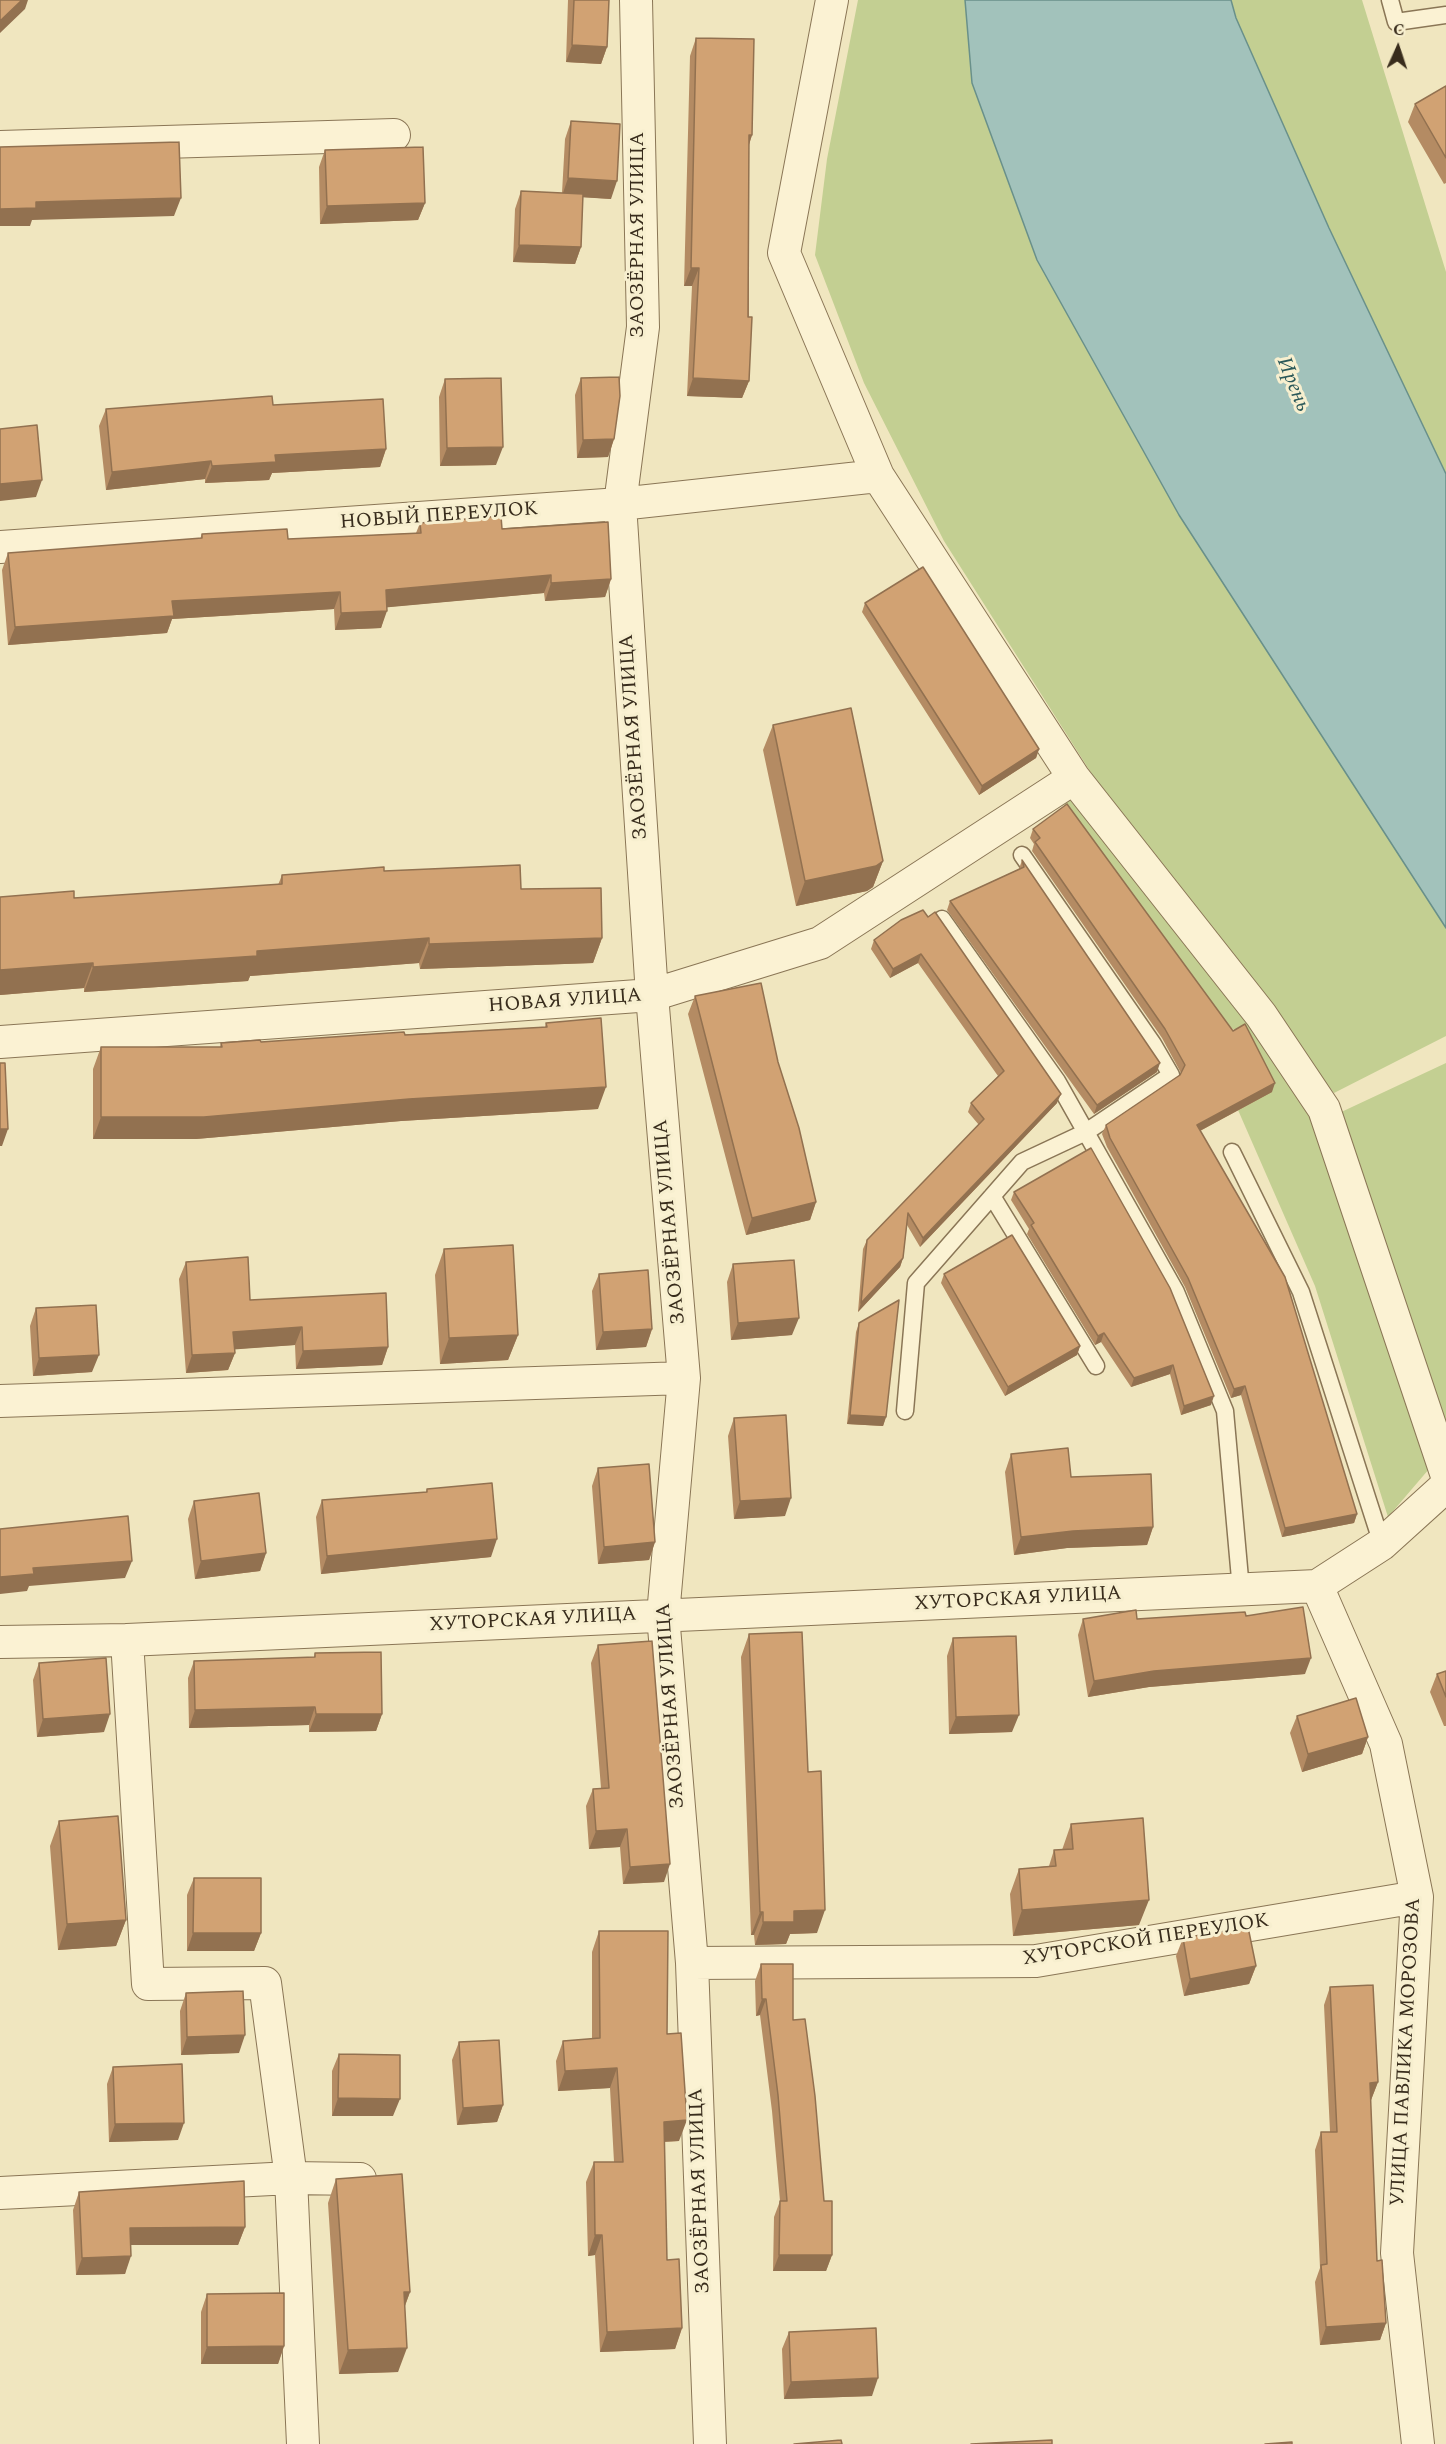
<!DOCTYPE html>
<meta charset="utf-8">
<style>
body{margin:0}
#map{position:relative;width:1446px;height:2444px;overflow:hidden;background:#f0e6bf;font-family:Spectral,serif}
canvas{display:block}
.north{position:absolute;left:1368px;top:18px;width:60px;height:60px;-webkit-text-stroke:4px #f7efcf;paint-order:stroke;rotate:3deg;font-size:16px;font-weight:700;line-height:24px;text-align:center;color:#382c1c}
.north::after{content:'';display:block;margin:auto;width:21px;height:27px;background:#382c1c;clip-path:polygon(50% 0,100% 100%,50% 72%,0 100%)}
</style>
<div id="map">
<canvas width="1446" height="2444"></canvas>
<div class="north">С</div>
</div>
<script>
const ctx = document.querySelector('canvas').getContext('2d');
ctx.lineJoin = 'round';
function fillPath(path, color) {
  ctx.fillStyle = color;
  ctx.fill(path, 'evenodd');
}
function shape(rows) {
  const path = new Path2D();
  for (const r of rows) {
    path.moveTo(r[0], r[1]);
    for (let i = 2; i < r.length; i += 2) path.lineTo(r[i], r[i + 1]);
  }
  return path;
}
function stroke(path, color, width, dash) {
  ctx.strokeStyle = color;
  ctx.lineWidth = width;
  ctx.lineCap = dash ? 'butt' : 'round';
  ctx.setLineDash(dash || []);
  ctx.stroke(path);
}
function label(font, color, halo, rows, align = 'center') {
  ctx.font = font + ' Spectral,serif';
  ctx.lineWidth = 6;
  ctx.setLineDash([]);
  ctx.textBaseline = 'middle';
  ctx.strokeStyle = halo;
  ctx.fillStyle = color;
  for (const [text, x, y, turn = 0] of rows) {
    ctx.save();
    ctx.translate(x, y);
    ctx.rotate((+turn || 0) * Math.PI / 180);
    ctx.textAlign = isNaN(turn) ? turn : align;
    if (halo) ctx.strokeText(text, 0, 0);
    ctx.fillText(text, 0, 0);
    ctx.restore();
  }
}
const green = shape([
 [858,0,965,0,972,83,1037,260,1179,515,1446,928,1446,1036,1334,1093,1114,809,944,541,864,383,815,255,827,159],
 [1231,0,1362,0,1446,272,1446,474,1329,228,1236,18],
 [1077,795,1319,1116,1435,1462,1388,1517,1315,1286,1238,1110,1241,1032,1217,1023,1063,813,1065,801],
 [1446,1063,1446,1429,1337,1114]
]);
const water = shape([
 [965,0,1231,0,1236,18,1329,228,1446,474,1446,928,1179,515,1037,260,972,83,965,0]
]);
const lane = shape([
 [1390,0,1396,22,1446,15],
 [942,919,1057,1081,1176,1292,1225,1411,1241,1590],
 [1232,1152,1301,1292,1382,1544],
 [992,1196,1096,1366],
 [905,1411,916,1283,1022,1162,1086,1132,1171,1075,1153,1044,1022,855]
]);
const street = shape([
 [636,0,643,327,620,504,652,995,684,1378,663,1615,692,1963,710,2444],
 [832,0,784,253,878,476,1074,778,1261,1015,1324,1109,1446,1473],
 [0,147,394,135],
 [0,547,620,504,878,476],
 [0,1042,652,995,820,943,1074,778],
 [0,1401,684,1378],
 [127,1640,148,1984,265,1983,291,2178,303,2444],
 [0,1642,127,1640,1317,1586],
 [692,1963,1036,1961,1417,1897],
 [0,2193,291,2178,360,2179],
 [1418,2444,1397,2253,1417,1897,1386,1744,1317,1586,1382,1544,1446,1486]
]);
const wall = shape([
 [568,0,609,0,607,47,601,64,566,62],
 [696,38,752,135,749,145,749,381,742,398,687,396,692,286,684,286,690,56],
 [1446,86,1446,183,1444,184,1408,122,1415,104],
 [571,121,611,199,583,197,581,247,575,264,513,262,515,209,521,191,562,193,565,139],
 [325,150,425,203,418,220,320,224,319,167],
 [581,378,614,439,608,457,577,458,575,395],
 [445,379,496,465,440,466,439,397],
 [273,405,386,449,380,467,272,473,269,480,205,483,205,479,106,490,99,426,106,409],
 [420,523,502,529,611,579,605,597,545,601,544,593,387,607,381,628,335,630,334,609,172,619,167,633,8,645,2,570,8,553,200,539,202,534,288,539,416,533],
 [865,603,1039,749,1036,758,979,795,862,612],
 [773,725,883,861,873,887,867,891,796,906,763,750],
 [1033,829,1272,1092,1200,1131,1357,1514,1354,1523,1282,1537,1241,1395,1231,1398,1185,1287,1107,1147,1102,1134,1106,1125,1180,1075,1181,1073,1162,1038,1032,851,1034,844,1030,838],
 [1022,860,1157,1072,1094,1114,947,910,950,901,1019,869],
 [384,871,521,889,602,938,593,963,420,969,419,963,250,976,248,981,84,992,84,988,0,995,0,897,74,898,278,885,282,875],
 [901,920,1057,1103,920,1247,907,1225,903,1258,900,1267,858,1312,863,1249,867,1240,979,1125,968,1112,971,1103,998,1076,918,963,890,978,871,949,874,940],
 [695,996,778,1062,816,1202,810,1220,746,1235,688,1014],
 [546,1023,598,1109,401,1121,196,1139,93,1139,93,1069,101,1047,220,1047,221,1043,261,1042,545,1027],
 [1014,1192,1211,1405,1181,1415,1170,1374,1131,1387,1101,1342,1095,1345,1027,1234,1029,1229,1011,1200],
 [444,1249,518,1335,508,1360,440,1364,435,1275],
 [186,1262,250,1300,388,1347,382,1365,296,1369,295,1345,234,1349,235,1353,228,1370,186,1373,179,1279],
 [733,1264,792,1335,731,1340,727,1282],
 [599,1274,652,1329,646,1347,596,1350,592,1291],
 [944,1274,1080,1346,1077,1355,1005,1396,941,1283],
 [36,1308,92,1372,33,1376,30,1326],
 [859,1323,886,1417,883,1426,847,1424,856,1332],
 [734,1418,785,1516,734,1519,728,1436],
 [1011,1454,1071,1477,1153,1527,1147,1545,1067,1548,1014,1555,1005,1472],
 [598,1468,655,1542,649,1560,598,1564,592,1486],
 [427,1489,491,1557,321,1574,316,1517,322,1500,426,1492],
 [194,1501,266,1553,260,1571,195,1579,188,1519],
 [1246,1616,1305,1674,1149,1687,1088,1697,1078,1635,1083,1619,1137,1619],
 [749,1634,808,1772,817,1933,790,1934,786,1944,755,1945,754,1935,751,1935,741,1657],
 [953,1638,1012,1732,949,1734,947,1656],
 [598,1645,664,1882,623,1884,620,1847,589,1849,586,1806,593,1789,601,1788,591,1663],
 [315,1653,382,1714,376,1731,309,1732,309,1725,189,1728,188,1678,194,1661,314,1657],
 [39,1663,104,1732,37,1737,33,1680],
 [1446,1671,1446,1726,1444,1726,1430,1692,1437,1674],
 [1297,1716,1368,1737,1362,1754,1302,1772,1290,1733],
 [59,1821,126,1920,116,1946,58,1950,50,1846],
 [1071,1824,1139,1925,1013,1936,1010,1894,1019,1869,1049,1866,1054,1850,1062,1850],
 [194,1878,261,1933,254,1951,187,1951,187,1895],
 [599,1931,667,2034,679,2141,664,2142,667,2260,682,2328,675,2349,600,2352,595,2255,588,2256,586,2182,594,2162,614,2162,610,2088,558,2091,556,2061,563,2041,592,2039,592,1952],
 [1183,1938,1256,1966,1249,1984,1184,1996,1176,1956],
 [761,1964,793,2020,824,2201,832,2255,826,2271,773,2271,774,2217,780,2201,772,2111,760,2015,756,2016,755,1981],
 [1330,1987,1378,2082,1371,2100,1370,2100,1377,2261,1386,2323,1380,2340,1320,2345,1315,2282,1320,2268,1315,2150,1321,2132,1330,2132,1324,2005],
 [186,1993,239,2053,181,2055,180,2011],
 [459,2042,503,2105,497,2122,457,2125,452,2060],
 [339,2054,393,2116,332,2116,332,2071],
 [113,2067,178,2140,109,2142,107,2084],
 [336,2179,410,2292,405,2306,398,2372,339,2374,328,2203],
 [79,2192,245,2227,238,2245,131,2245,125,2274,76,2275,73,2210],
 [207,2294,284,2346,278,2364,201,2364,201,2312],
 [789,2332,872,2396,784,2399,782,2349]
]);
const shadedWall = shape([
 [22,0,28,0,25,9,0,33,0,21],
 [572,45,607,47,601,64,566,62],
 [749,135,752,135,746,153],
 [568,178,617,181,611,199,562,196],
 [181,198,174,216,32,220,30,226,0,226,0,209,36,202],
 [425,203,418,220,320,224,327,206],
 [519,245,581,247,575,264,513,262],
 [691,268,699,268,692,286,684,286],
 [693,378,749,381,742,398,687,396],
 [614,439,608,457,577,458,583,440],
 [503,447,496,465,440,466,447,448],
 [386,449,380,467,272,473,269,480,205,483,212,466,275,455],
 [211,461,205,479,106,490,112,472],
 [42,480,36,497,0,501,0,484],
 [551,575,544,593,380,608,386,590],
 [611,579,605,597,545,601,551,583],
 [340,592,334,609,172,619,167,633,8,645,15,627,172,601],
 [387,611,381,628,335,630,341,613],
 [1039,749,1036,758,979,795,982,786],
 [883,861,873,887,867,891,796,906,805,881],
 [429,938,419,963,250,976,248,981,84,992,93,967,257,951],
 [602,938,593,963,420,969,429,944],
 [921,954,918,963,890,978,893,969],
 [93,963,84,988,0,995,0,970],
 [1160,1063,1157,1072,1094,1114,1097,1105],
 [1275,1083,1272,1092,1194,1134,1197,1125],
 [606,1087,598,1109,401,1121,196,1139,93,1139,101,1117],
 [1061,1094,1057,1103,920,1247,923,1238],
 [0,1129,8,1129,2,1146,0,1146],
 [816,1202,810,1220,746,1235,752,1218],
 [903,1258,900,1267,858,1312,861,1303],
 [799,1318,792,1335,731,1340,738,1323],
 [302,1327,295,1345,227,1350,233,1332],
 [652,1329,646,1347,596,1350,603,1332],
 [1104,1333,1101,1342,1095,1345,1098,1336],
 [518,1335,508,1360,440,1364,449,1338],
 [1080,1346,1077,1355,1005,1396,1008,1387],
 [388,1347,382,1365,296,1369,303,1351],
 [235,1353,228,1370,186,1373,192,1355],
 [99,1355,92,1372,33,1376,39,1358],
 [1173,1365,1170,1374,1131,1387,1134,1378],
 [1245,1386,1241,1395,1231,1398,1234,1389],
 [1214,1396,1211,1405,1181,1415,1184,1406],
 [850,1415,886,1417,883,1426,847,1424],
 [791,1498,785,1516,734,1519,740,1501],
 [1357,1514,1354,1523,1282,1537,1285,1528],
 [1153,1527,1147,1545,1067,1548,1014,1555,1021,1537,1073,1531],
 [497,1539,491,1557,321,1574,327,1556],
 [655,1542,649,1560,598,1564,604,1547],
 [266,1553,260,1571,195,1579,201,1561],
 [132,1561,125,1578,29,1586,27,1591,0,1594,0,1577,33,1568],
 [1311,1658,1305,1674,1149,1687,1088,1697,1094,1681,1154,1671],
 [315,1707,309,1725,189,1728,195,1710],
 [110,1714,104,1732,37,1737,43,1719],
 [316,1714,382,1714,376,1731,309,1732],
 [1019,1715,1012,1732,949,1734,956,1717],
 [1368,1737,1362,1754,1302,1772,1308,1754],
 [627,1829,620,1847,589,1849,596,1831],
 [670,1864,664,1882,623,1884,630,1867],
 [1149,1900,1139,1925,1013,1936,1022,1910],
 [825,1910,817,1933,790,1934,786,1944,755,1945,763,1922,794,1911],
 [760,1912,763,1912,754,1935,751,1935],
 [126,1920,116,1946,58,1950,67,1924],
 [193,1933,261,1933,254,1951,187,1951],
 [1256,1966,1249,1984,1184,1996,1190,1979],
 [762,1999,766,1999,760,2015,756,2016],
 [245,2035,239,2053,181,2055,187,2037],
 [617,2068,610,2088,558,2091,565,2071],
 [1378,2082,1371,2100,1363,2100,1370,2083],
 [338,2098,400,2099,393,2116,332,2116],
 [503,2105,497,2122,457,2125,463,2108],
 [687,2120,679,2141,657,2142,664,2122],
 [184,2123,178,2140,109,2142,115,2124],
 [245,2227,238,2245,123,2245,130,2228],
 [595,2235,602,2235,595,2255,588,2256],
 [779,2255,832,2255,826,2271,773,2271],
 [131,2256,125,2274,76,2275,82,2258],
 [404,2292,410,2292,401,2316],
 [1386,2323,1380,2340,1320,2345,1326,2327],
 [682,2328,675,2349,600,2352,607,2332],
 [284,2346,278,2364,201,2364,207,2347],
 [407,2348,398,2372,339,2374,348,2350],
 [878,2378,872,2396,784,2399,791,2382]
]);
const building = shape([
 [0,0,22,0,0,21,0,0],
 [574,0,609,0,607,47,572,45,574,0],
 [696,38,754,39,752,135,749,135,748,317,752,317,749,381,693,378,699,268,691,268,696,38],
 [1446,86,1446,158,1415,104,1446,86],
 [571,121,620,124,617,181,568,178,571,121],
 [179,142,181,198,36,202,36,208,0,209,0,147,179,142],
 [423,147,425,203,327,206,325,150,423,147],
 [521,191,583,194,581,247,519,245,521,191],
 [619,377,620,396,614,439,583,440,581,378,619,377],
 [501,378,503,447,447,448,445,379,501,378],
 [272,396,273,405,383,399,386,449,275,455,276,462,212,466,211,461,112,472,106,409,272,396],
 [37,425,42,480,0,484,0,429,37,425],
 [501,516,502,529,608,522,611,579,551,583,551,575,386,590,387,611,341,613,340,592,172,601,174,616,15,627,8,553,202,538,202,534,287,529,288,539,421,533,420,523,501,516],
 [923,567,1039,749,982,786,865,603,923,567],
 [851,708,883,861,876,866,805,881,773,725,851,708],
 [1067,804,1233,1031,1245,1024,1275,1083,1197,1125,1285,1277,1357,1514,1285,1528,1245,1386,1234,1389,1188,1278,1110,1138,1106,1125,1180,1075,1185,1065,1165,1029,1035,842,1040,838,1033,829,1067,804],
 [1022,860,1160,1063,1097,1105,950,901,1024,867,1022,860],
 [520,865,521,889,601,888,602,938,429,944,429,938,257,951,257,956,93,967,93,963,0,970,0,897,74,891,74,898,282,884,282,875,384,867,384,871,520,865],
 [923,910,928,917,935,912,1061,1094,923,1238,908,1213,903,1258,861,1303,867,1240,984,1119,971,1103,1004,1071,921,954,893,969,874,940,901,920,923,910],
 [761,983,778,1062,799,1128,816,1202,752,1218,695,996,761,983],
 [601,1018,606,1087,409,1099,204,1117,101,1117,101,1047,222,1047,221,1043,260,1040,261,1042,404,1032,405,1035,547,1027,546,1023,601,1018],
 [0,1063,5,1063,8,1129,0,1129,0,1063],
 [1091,1148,1170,1288,1214,1396,1184,1406,1173,1365,1134,1378,1104,1333,1098,1336,1031,1225,1034,1223,1014,1192,1091,1148],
 [1012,1235,1080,1346,1008,1387,944,1274,1012,1235],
 [513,1245,518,1335,449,1338,444,1249,513,1245],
 [248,1257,250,1300,386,1293,388,1347,303,1351,302,1327,233,1332,235,1353,192,1355,186,1262,248,1257],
 [794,1260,799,1318,738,1323,733,1264,794,1260],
 [648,1270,652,1329,603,1332,599,1274,648,1270],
 [899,1300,886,1417,850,1415,859,1323,899,1300],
 [96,1305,99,1355,39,1358,36,1308,96,1305],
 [786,1415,791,1498,740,1501,734,1418,786,1415],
 [1068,1448,1071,1477,1151,1474,1153,1527,1073,1531,1021,1537,1011,1454,1068,1448],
 [649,1464,655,1542,604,1547,598,1468,649,1464],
 [492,1483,497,1539,327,1556,322,1500,427,1492,427,1489,492,1483],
 [259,1493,266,1553,201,1561,194,1501,259,1493],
 [128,1516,132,1561,33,1568,34,1574,0,1577,0,1529,128,1516],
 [1303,1607,1311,1658,1154,1671,1094,1681,1083,1619,1136,1610,1137,1619,1245,1612,1246,1616,1303,1607],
 [802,1632,808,1772,821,1771,825,1910,794,1911,794,1922,763,1922,763,1912,760,1912,749,1634,802,1632],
 [1016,1636,1019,1715,956,1717,953,1638,1016,1636],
 [652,1641,670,1864,630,1867,627,1829,596,1831,593,1789,609,1788,598,1645,652,1641],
 [381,1652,382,1714,316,1714,315,1707,195,1710,194,1661,315,1657,315,1653,381,1652],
 [106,1658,110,1714,43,1719,39,1663,106,1658],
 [1446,1671,1446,1697,1437,1674,1446,1671],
 [1356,1698,1368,1737,1308,1754,1297,1716,1356,1698],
 [118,1816,126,1920,67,1924,59,1821,118,1816],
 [1143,1818,1149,1900,1022,1910,1019,1869,1056,1866,1054,1850,1073,1849,1071,1824,1143,1818],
 [194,1878,261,1878,261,1933,193,1933,194,1878],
 [1248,1927,1256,1966,1190,1979,1183,1938,1248,1927],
 [599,1931,668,1931,667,2034,681,2033,687,2120,664,2122,667,2260,679,2259,682,2328,607,2332,602,2235,595,2235,594,2162,623,2162,617,2068,565,2071,563,2041,600,2038,599,1931],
 [761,1964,793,1964,793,2020,805,2019,815,2096,824,2201,832,2201,832,2255,779,2255,780,2201,787,2201,778,2095,766,1999,762,1999,761,1964],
 [1373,1985,1378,2082,1370,2083,1377,2261,1382,2260,1386,2323,1326,2327,1321,2265,1327,2264,1321,2132,1337,2132,1330,1987,1373,1985],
 [243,1991,245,2035,187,2037,186,1993,243,1991],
 [499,2040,503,2105,463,2108,459,2042,499,2040],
 [339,2054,400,2055,400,2099,338,2098,339,2054],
 [182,2064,184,2123,115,2124,113,2067,182,2064],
 [402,2174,410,2292,404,2292,407,2348,348,2350,336,2179,402,2174],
 [244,2181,245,2227,130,2228,131,2256,82,2258,79,2192,244,2181],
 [284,2293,284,2346,207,2347,207,2294,284,2293],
 [876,2328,878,2378,791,2382,789,2332,876,2328],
 [841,2440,842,2444,794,2444,841,2440],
 [1052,2440,1052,2444,971,2444,1052,2440],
 [1292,2442,1292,2444,1265,2444,1292,2442]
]);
const streetNames = [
 ["ЗАОЗЁРНАЯ УЛИЦА",639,235,-90],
 ["НОВЫЙ ПЕРЕУЛОК",439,517,-4],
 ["ЗАОЗЁРНАЯ УЛИЦА",635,737,-94],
 ["НОВАЯ УЛИЦА",565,1002,-4],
 ["ЗАОЗЁРНАЯ УЛИЦА",671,1222,-95],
 ["ХУТОРСКАЯ УЛИЦА",1018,1600,-3],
 ["ХУТОРСКАЯ УЛИЦА",533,1621,-3],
 ["ЗАОЗЁРНАЯ УЛИЦА",672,1706,-94],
 ["ХУТОРСКОЙ ПЕРЕУЛОК",1146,1941,-9],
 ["УЛИЦА ПАВЛИКА МОРОЗОВА",1407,2052,-87],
 ["ЗАОЗЁРНАЯ УЛИЦА",701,2191,-92]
];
const waterNames = [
 ["Ирень",1292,385,68]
];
fillPath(green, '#c3cf92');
fillPath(water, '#a2c2bb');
stroke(water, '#69908a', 1.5);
stroke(lane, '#8a7656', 19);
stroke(street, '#8a7656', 34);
stroke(lane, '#fbf2d3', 16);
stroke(street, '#fbf2d3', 32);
fillPath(wall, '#b48b63');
fillPath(shadedWall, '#927150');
fillPath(building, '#d1a273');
stroke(building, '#927150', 1.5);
label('20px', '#382c1c', '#f7efcf', streetNames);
label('italic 21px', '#2a5859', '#f7efcf', waterNames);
</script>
